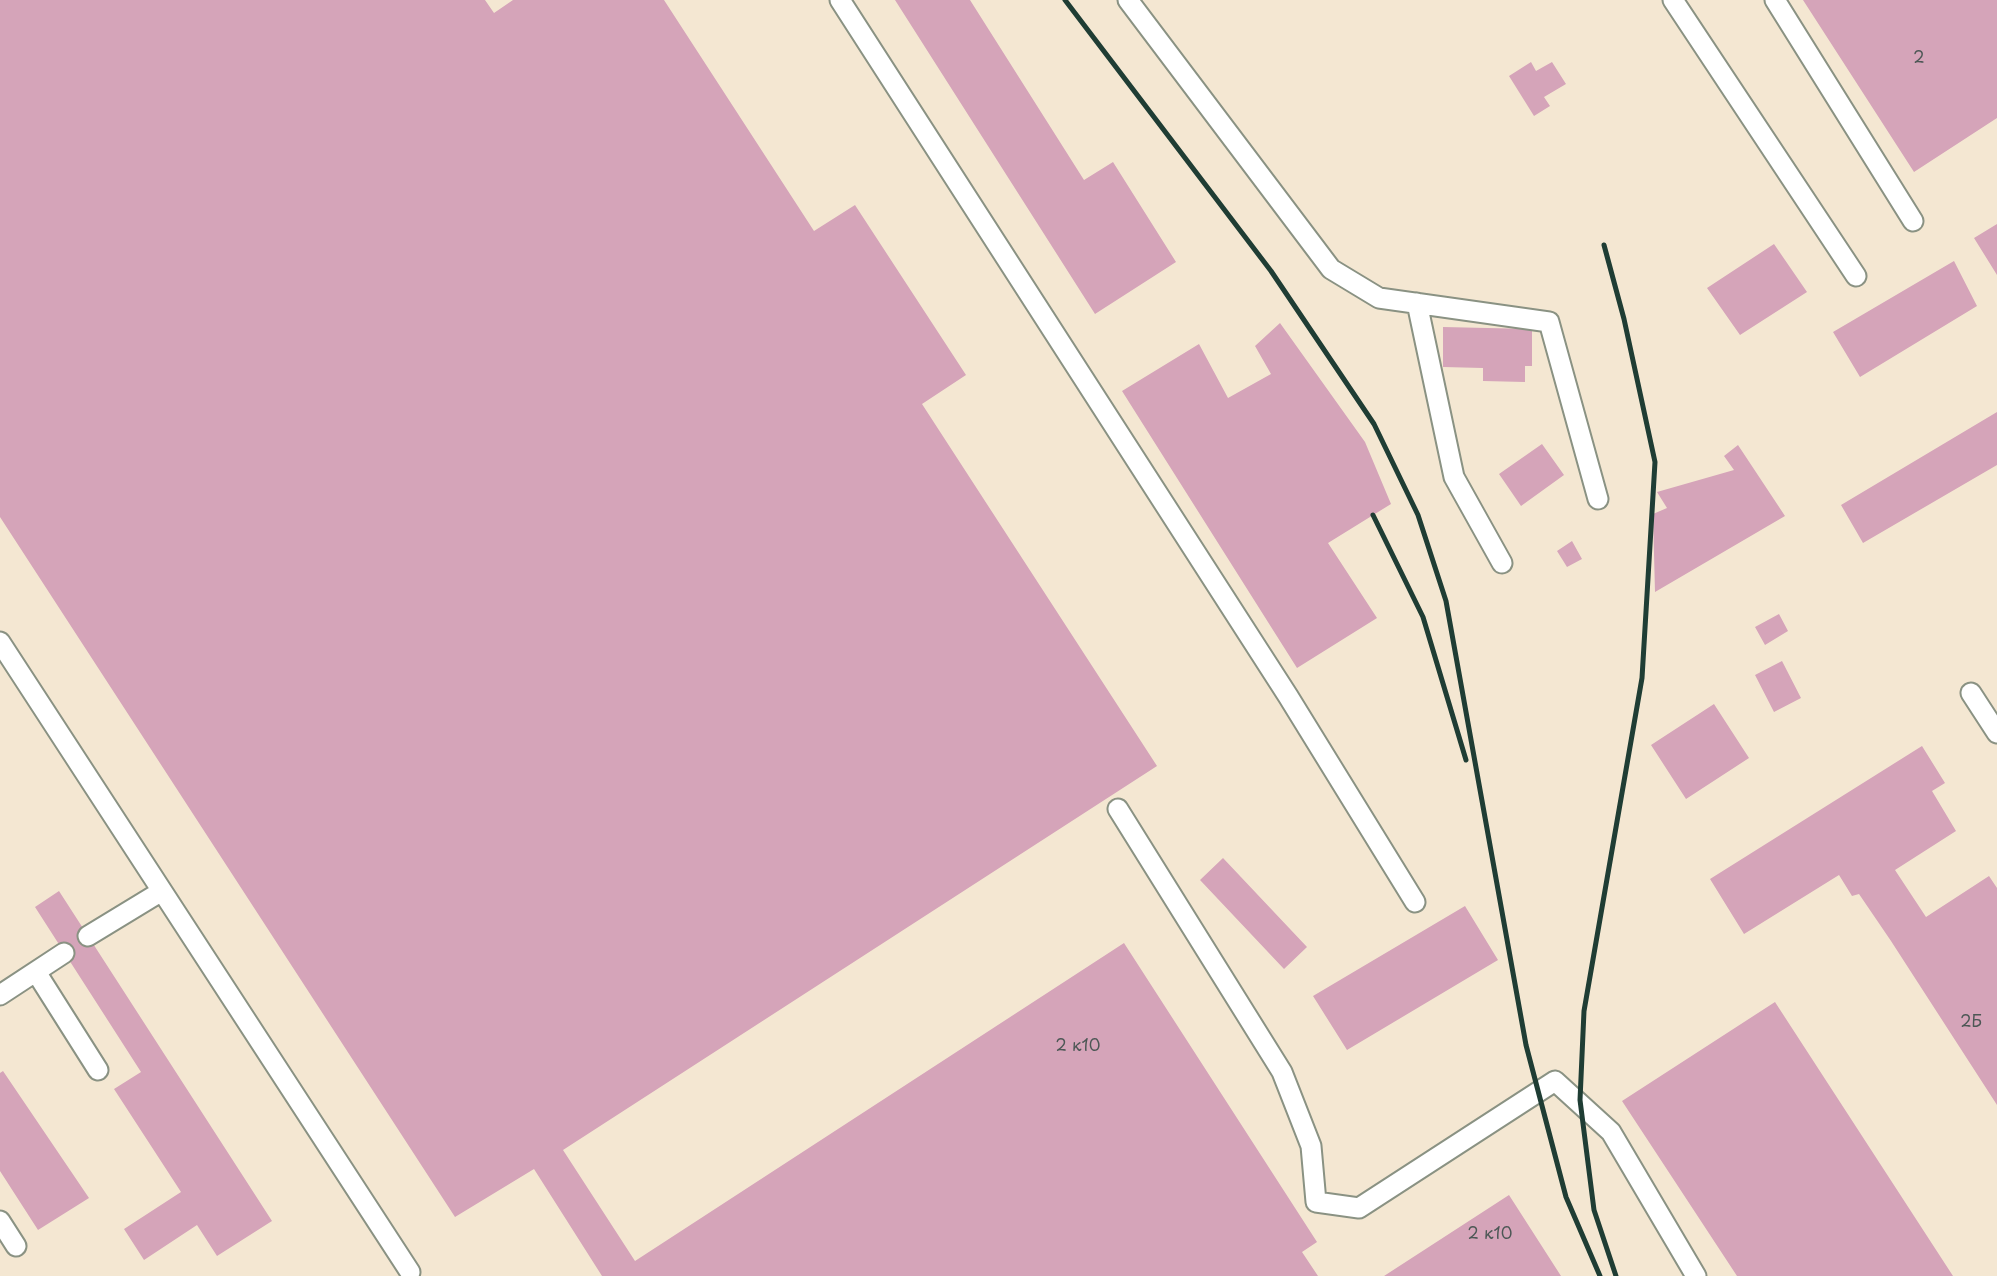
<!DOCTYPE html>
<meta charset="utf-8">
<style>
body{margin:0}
canvas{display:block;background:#f4e7d2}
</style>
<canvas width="1997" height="1276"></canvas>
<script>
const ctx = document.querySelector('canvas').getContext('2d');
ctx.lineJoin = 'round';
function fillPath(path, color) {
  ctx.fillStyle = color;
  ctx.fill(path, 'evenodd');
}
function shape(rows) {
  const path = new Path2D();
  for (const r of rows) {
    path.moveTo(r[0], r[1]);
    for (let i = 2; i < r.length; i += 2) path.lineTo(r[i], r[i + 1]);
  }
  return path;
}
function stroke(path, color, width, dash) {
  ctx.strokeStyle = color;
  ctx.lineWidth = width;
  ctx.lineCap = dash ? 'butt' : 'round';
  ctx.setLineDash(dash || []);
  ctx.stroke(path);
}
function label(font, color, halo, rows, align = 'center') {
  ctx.font = font + ' "Playpen Sans",sans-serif';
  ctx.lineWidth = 5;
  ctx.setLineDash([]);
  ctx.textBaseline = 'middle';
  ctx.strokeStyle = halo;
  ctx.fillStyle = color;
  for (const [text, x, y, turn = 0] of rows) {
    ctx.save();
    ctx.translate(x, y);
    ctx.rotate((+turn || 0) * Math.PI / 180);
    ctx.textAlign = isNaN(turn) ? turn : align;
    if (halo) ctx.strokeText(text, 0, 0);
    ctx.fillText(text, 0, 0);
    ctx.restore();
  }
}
const building = shape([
 [0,0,485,0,494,13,513,0,664,0,814,231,855,205,966,375,922,404,1157,766,563,1150,635,1261,1124,943,1317,1242,1302,1252,1318,1276,602,1276,534,1169,455,1217,0,517],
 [895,0,970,0,1084,180,1113,162,1176,262,1095,314],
 [1803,0,1997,0,1997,118,1914,172],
 [1531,62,1536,71,1552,62,1566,84,1544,97,1550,106,1534,116,1509,76],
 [1997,224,1997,275,1974,238],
 [1774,244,1807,292,1740,335,1707,288],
 [1954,261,1977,306,1860,377,1833,332],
 [1280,323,1365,442,1391,504,1328,543,1377,618,1297,668,1122,391,1199,344,1228,398,1271,374,1255,346],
 [1443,327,1532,329,1532,366,1525,366,1525,382,1483,381,1483,368,1443,367],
 [1997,412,1997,465,1863,543,1841,505],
 [1542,444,1564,475,1521,506,1499,474],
 [1738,445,1785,516,1655,592,1653,514,1667,508,1657,492,1734,470,1724,456],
 [1572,541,1582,559,1567,567,1557,551],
 [1779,614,1788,631,1765,645,1755,627],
 [1782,661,1801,698,1774,712,1755,675],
 [1714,704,1749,758,1686,799,1651,745],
 [1922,746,1945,783,1932,791,1956,831,1895,870,1926,917,1989,876,1997,888,1997,1105,1891,941,1859,894,1852,896,1839,875,1744,934,1710,879],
 [1223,858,1307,947,1284,969,1200,880],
 [59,891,272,1221,217,1256,197,1225,144,1260,124,1229,181,1192,114,1089,141,1072,35,907],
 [1465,906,1498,960,1347,1050,1313,996],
 [1775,1002,1953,1276,1737,1276,1622,1101],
 [3,1071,89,1198,38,1230,0,1171,0,1073],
 [1509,1195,1561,1276,1384,1276]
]);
const service = shape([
 [840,0,1288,696,1415,902],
 [1128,0,1331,269,1379,298,1549,322,1598,499],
 [1673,0,1856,276],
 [1775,0,1913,221],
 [1417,303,1454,477,1502,563],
 [0,642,410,1272],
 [1971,693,1997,733],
 [1118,809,1282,1072,1311,1146,1316,1202,1359,1208,1555,1081,1611,1132,1696,1276],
 [88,936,162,891],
 [36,972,98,1070],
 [0,995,64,953],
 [0,1221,16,1246]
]);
const rail = shape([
 [1065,0,1271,271,1374,424,1418,515,1446,601,1526,1045,1566,1197,1600,1276],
 [1604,245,1624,319,1655,462,1642,678,1584,1011,1580,1100,1594,1210,1616,1276],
 [1373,515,1423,617,1466,760]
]);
const numberNames = [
 ["2",1919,59],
 ["2Б",1971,1023],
 ["2 к10",1078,1047],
 ["2 к10",1490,1235]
];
fillPath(building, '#d5a4b9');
stroke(service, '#8a9283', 23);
stroke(service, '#fff', 19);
stroke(rail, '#1f3d34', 5);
label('16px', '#4c5755', null, numberNames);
</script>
